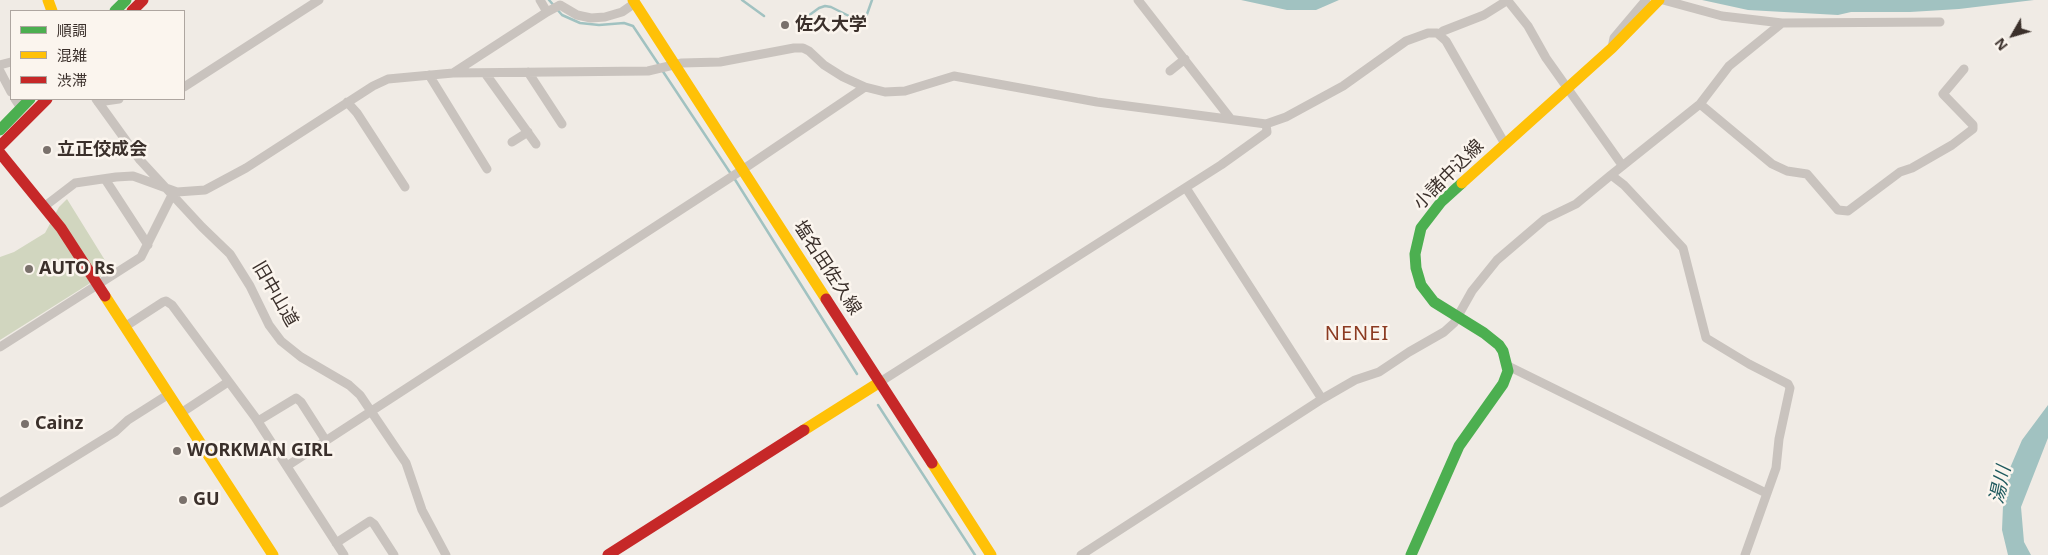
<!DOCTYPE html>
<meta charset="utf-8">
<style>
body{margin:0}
#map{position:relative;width:2048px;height:555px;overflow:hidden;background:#f0ebe5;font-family:"Noto Sans","Noto Sans JP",sans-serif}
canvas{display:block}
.legend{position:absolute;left:10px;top:10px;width:175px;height:90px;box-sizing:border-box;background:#fbf5ee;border:1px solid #aea6a0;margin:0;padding:6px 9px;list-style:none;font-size:15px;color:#3b302b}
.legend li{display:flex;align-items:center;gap:10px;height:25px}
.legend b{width:25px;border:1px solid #aea6a0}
.north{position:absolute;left:1988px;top:10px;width:50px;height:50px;-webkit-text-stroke:4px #fbf5ee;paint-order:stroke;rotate:232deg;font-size:14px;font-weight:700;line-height:20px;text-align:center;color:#3b302b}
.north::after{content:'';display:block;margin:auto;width:18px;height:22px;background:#3b302b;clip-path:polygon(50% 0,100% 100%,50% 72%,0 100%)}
</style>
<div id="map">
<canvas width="2048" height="555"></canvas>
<ul class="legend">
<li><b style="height:6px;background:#4caf50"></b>順調</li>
<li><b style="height:6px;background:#ffc107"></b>混雑</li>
<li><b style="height:6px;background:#c62828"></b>渋滞</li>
</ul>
<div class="north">N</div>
</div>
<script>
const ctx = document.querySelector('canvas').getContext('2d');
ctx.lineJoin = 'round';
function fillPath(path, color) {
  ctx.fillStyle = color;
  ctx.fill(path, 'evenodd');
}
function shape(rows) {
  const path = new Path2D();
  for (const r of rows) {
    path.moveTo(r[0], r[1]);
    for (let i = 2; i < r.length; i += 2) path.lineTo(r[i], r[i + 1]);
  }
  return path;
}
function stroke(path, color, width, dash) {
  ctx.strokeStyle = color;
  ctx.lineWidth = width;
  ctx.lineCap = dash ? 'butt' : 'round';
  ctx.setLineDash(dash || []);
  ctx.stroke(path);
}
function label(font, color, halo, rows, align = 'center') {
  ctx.font = font + ' "Noto Sans","Noto Sans JP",sans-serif';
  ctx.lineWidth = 5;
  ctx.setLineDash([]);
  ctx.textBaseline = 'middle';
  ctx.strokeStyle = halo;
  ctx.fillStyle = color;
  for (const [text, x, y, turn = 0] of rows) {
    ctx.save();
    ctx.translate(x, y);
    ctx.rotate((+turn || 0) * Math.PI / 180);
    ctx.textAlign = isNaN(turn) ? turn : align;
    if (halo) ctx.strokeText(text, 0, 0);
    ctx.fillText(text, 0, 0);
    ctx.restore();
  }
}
const green = shape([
 [67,199,111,270,0,340,0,257,14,252,45,233,59,207]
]);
const water = shape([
 [1241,0,1339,0,1316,10,1287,10],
 [1702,0,2034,0,1959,9,1910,12,1851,12,1838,15,1748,10],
 [2048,405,2048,438,2021,507,2024,542,2031,555,2008,555,2002,530,2004,482,2022,440]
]);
const stream = shape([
 [549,0,562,15,580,23,599,25,624,23,633,26,659,65],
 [742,0,764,16],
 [808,16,819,8,825,6,831,7,861,22,866,17,872,0],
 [662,70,731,174],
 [734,178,857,374],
 [878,405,975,555]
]);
const street = shape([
 [1138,0,1230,118],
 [1663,0,1722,16,1782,23,1940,22],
 [1508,1,1528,26,1546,58,1622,165],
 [547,12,560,5,577,15,591,18,605,17,622,12,635,3],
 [1440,34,1443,31,1484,15,1508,0],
 [1612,48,1614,38,1646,0],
 [0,65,11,62],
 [0,71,11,92],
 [1170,71,1185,59],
 [528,72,562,124],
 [453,73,547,12,540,0],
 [485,73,536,144],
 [429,75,487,169],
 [184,87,319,0],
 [15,99,21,108],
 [96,99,140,160,202,227,230,254,250,286,269,325,281,341,301,357,349,385,360,395,406,463,422,510,446,555],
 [98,102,119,99],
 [347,102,357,113,405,187],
 [1700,104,1772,164,1787,171,1807,174,1838,210,1848,211,1900,172,1912,168,1952,145,1973,129,1973,125,1943,94,1964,69],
 [512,142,528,132],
 [105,179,148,245],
 [1186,188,1322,399],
 [45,206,75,183,116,177,133,176,177,192,205,190,246,168,373,86,388,79,453,73,648,71,682,63,720,62,794,48,803,48,809,51,824,65,843,77,865,87,885,92,905,91,954,76,1097,102,1266,124,1286,117,1343,86,1406,41,1428,33,1437,33,1446,41,1505,144],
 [126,326,163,302,166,301,172,305,255,417,344,555],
 [0,347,141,257,172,195],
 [1508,366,1766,493],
 [880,382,1221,165,1267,132,1266,124],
 [181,413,228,382],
 [258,421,296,398,301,402,326,441],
 [287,466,742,170,865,87],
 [0,503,115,432,128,420,169,394],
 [336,543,370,521,374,524,394,555],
 [1081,555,1322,399,1355,380,1379,372,1409,352,1444,332,1454,323,1472,291,1497,260,1545,219,1576,204,1611,175],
 [1745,555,1776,468,1779,439,1790,388,1788,384,1749,364,1706,338,1683,248,1624,185,1611,175,1700,104,1729,66,1782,23]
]);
const fast = shape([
 [115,11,126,0],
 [0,130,30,99],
 [1411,555,1459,446,1503,384,1508,371,1503,351,1499,345,1484,333,1434,302,1421,285,1416,268,1415,254,1421,228,1441,202,1462,183]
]);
const slow = shape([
 [48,0,52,11],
 [633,0,826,299],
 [1462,183,1612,48,1659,0],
 [105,296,273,555],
 [804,430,880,382],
 [932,463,991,555]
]);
const jam = shape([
 [132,11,143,0],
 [0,146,47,99],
 [0,153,61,228,105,296],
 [826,299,932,463],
 [608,555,804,430]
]);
const markers = [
 [785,25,5,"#7a716c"],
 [47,150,5,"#7a716c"],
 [29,269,5,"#7a716c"],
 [25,424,5,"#7a716c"],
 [177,451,5,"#7a716c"],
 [183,500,5,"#7a716c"]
];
const poiNames = [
 ["佐久大学",795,25],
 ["立正佼成会",57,150],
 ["AUTO Rs",39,269],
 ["Cainz",35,424],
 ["WORKMAN GIRL",187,451],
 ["GU",193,500]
];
const streetNames = [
 ["小諸中込線",1449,175,-45],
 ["塩名田佐久線",827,268,57],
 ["旧中山道",275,294,60]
];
const waterNames = [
 ["湯川",2001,485,-78]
];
const quarterNames = [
 ["NENEI",1357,334]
];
fillPath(green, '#d1d6bf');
fillPath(water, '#a1c2c1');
stroke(stream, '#a1c2c1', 2.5);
stroke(street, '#c9c3be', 9);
stroke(fast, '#4caf50', 11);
stroke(slow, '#ffc107', 11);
stroke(jam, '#c62828', 11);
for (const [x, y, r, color] of markers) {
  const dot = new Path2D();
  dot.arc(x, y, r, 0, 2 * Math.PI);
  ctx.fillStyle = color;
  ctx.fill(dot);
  stroke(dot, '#fbf5ee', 2);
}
label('bold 18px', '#3b302b', '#fbf5ee', poiNames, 'left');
label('18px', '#3b302b', '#fbf5ee', streetNames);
label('italic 19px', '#1f5a5e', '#fbf5ee', waterNames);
ctx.letterSpacing = '1px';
label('20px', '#8c3b22', '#fbf5ee', quarterNames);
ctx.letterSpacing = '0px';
</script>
